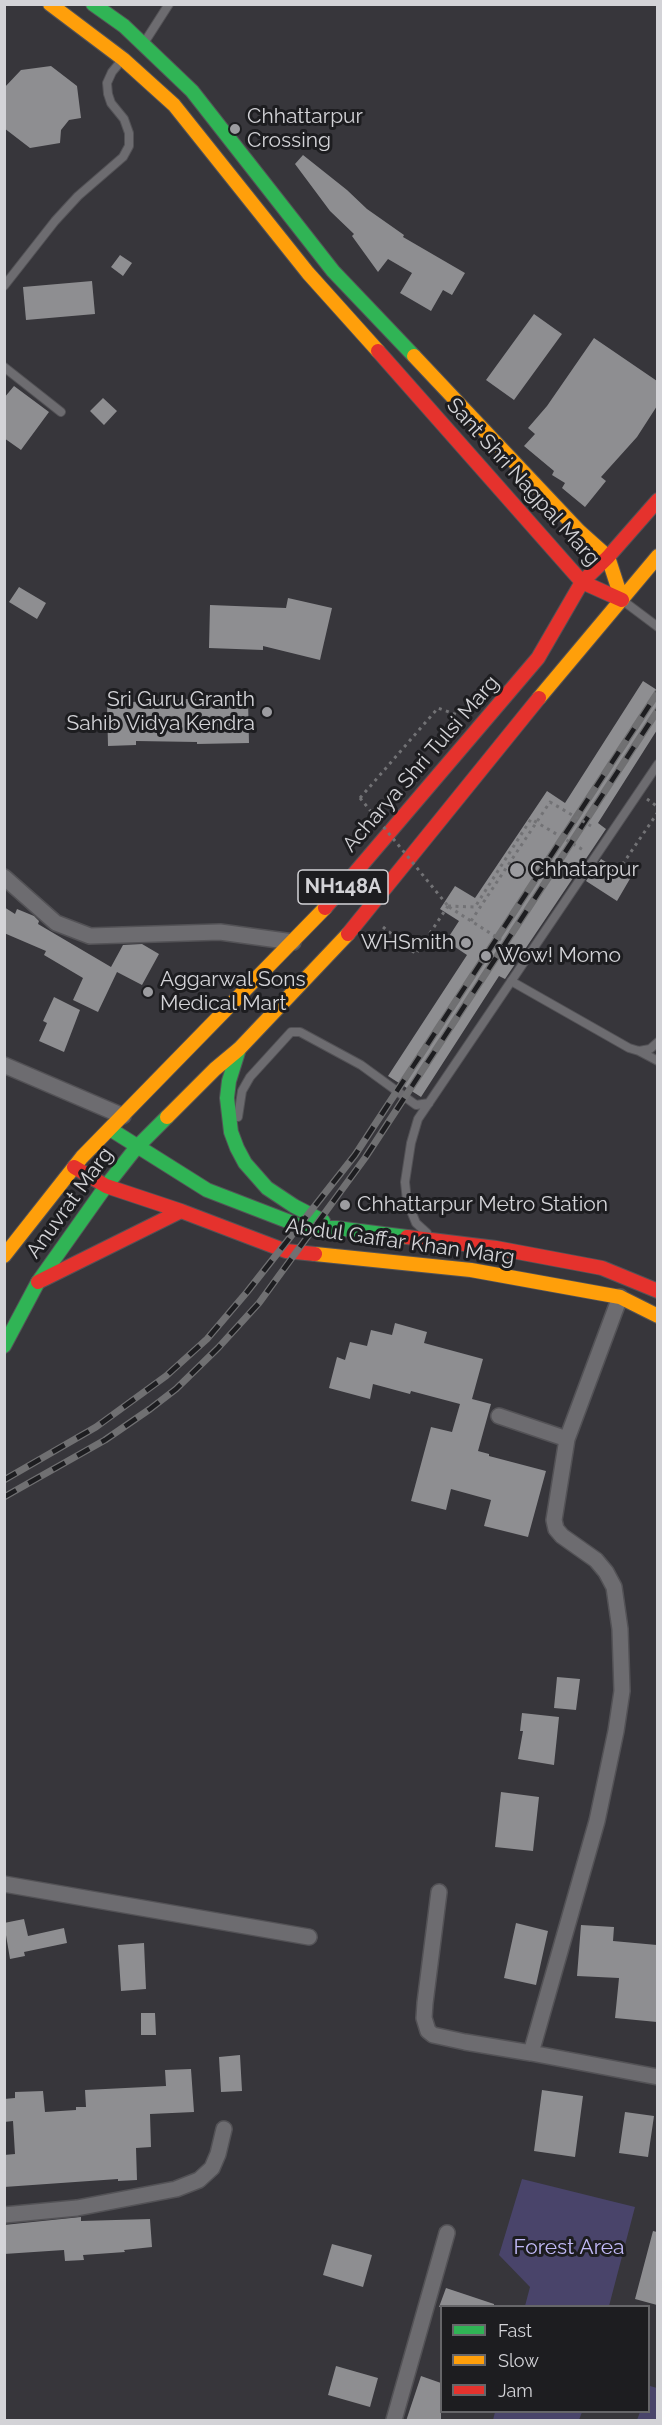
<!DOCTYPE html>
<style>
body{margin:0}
#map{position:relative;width:662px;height:2425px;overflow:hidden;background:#37363b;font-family:Raleway,sans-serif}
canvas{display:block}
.frame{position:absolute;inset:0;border:6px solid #d3d3d7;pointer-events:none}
.legend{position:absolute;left:440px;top:2305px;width:210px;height:108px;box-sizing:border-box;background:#1d1d20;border:2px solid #666669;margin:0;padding:8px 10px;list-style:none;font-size:18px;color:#d3d3d7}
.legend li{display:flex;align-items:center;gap:12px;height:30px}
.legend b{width:30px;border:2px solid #666669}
</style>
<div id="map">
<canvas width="662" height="2425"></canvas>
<div class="frame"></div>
<ul class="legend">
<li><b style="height:8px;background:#30b455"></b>Fast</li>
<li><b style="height:8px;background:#ff9f0a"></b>Slow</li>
<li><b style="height:8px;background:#e5322d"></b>Jam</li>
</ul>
</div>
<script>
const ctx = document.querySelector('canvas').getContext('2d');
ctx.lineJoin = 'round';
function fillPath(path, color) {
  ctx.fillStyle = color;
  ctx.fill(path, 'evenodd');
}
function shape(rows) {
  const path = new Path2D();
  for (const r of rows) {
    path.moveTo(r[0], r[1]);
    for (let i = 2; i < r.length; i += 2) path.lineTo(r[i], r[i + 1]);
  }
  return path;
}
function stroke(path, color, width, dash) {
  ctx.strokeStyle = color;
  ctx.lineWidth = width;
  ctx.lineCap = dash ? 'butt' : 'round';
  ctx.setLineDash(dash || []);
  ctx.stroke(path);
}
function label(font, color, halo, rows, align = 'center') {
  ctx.font = font + ' Raleway,sans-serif';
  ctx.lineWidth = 6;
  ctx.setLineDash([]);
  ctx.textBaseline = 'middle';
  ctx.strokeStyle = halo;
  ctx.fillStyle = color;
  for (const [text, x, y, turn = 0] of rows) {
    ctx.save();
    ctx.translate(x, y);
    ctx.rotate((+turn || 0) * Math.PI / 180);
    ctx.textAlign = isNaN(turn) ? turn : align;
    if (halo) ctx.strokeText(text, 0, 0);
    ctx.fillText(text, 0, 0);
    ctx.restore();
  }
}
const green = shape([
 [522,2179,635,2207,609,2306,525,2306,530,2287,499,2255],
 [650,2386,657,2388,657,2420,637,2420,640,2412,648,2412],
 [495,2412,582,2412,579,2420,493,2420]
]);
const building = shape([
 [51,66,77,86,81,118,69,120,61,130,60,143,30,148,4,128,4,88,21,70],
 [303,155,347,190,367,209,404,235,403,237,465,273,452,295,443,290,431,311,400,293,412,273,388,259,378,272,352,236,354,234,330,211,295,164],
 [120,255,132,263,123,276,111,267],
 [92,281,95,314,26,320,23,287],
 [534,314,562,334,514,400,486,380],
 [594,338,657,381,657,406,637,437,601,477,606,481,585,507,562,488,565,483,552,475,554,471,524,446,535,434,528,428,547,406],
 [14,386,49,412,21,450,4,438,4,398],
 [103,398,117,411,104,425,90,411],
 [19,587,46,603,37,619,9,602],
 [288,598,332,608,320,660,263,646,263,650,209,648,210,605,286,608],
 [643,681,657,690,657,730,598,823,606,829,505,979,499,976,421,1097,388,1076,467,955,446,941,459,921,440,909,455,886,475,898,547,791,565,803],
 [155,699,248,699,249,743,197,744,197,742,136,741,136,745,108,746,107,703,155,701],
 [601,859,631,877,617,901,586,881],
 [4,907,15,914,17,909,34,916,39,921,38,924,111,967,123,945,142,944,159,954,142,985,117,972,98,1012,73,1000,83,978,44,955,46,951,4,933],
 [54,997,80,1010,64,1052,39,1041,47,1023,43,1021],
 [395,1323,427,1332,424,1343,483,1359,472,1399,491,1404,478,1451,489,1454,489,1456,546,1471,528,1537,484,1526,491,1500,451,1489,446,1510,411,1501,431,1427,452,1432,460,1404,411,1391,410,1394,373,1384,370,1399,329,1388,337,1357,345,1360,350,1342,367,1346,371,1330,392,1335],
 [557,1677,580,1679,576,1710,554,1708],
 [522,1713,559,1717,554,1765,518,1759,523,1731,520,1731],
 [501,1792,539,1797,533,1851,495,1847],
 [24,1919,28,1936,64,1928,67,1943,24,1952,25,1956,10,1959,4,1923],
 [516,1923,548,1931,536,1985,504,1978],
 [581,1925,614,1927,613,1941,657,1945,657,2022,615,2018,619,1978,577,1976],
 [144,1943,146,1989,121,1991,118,1945],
 [141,2013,155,2013,156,2035,141,2035],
 [240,2055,242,2091,221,2092,219,2057],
 [191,2069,194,2112,150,2114,151,2147,136,2148,137,2180,118,2181,118,2179,4,2187,4,2155,15,2154,13,2121,4,2122,4,2099,15,2098,15,2092,43,2091,45,2112,76,2110,76,2107,86,2107,85,2090,166,2086,165,2070],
 [542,2090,583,2096,575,2157,534,2151],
 [625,2112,654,2116,648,2157,619,2153],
 [81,2217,81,2221,150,2219,152,2247,124,2250,125,2252,83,2255,84,2260,65,2261,64,2250,4,2254,4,2225],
 [653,2231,657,2232,657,2305,635,2299],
 [332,2244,372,2255,363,2287,323,2275],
 [446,2288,494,2304,494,2307,439,2307],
 [336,2366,378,2378,370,2407,328,2395],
 [421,2376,441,2383,441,2421,406,2421]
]);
const path = shape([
 [360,798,438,708,460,716],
 [647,799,658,807],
 [606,863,618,871,658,812],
 [448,906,475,907,531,819,585,851],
 [449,907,501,940],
 [383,927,416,954,448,906]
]);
const lane = shape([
 [144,43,169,4],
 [4,286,55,221,78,196,123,157,129,146,129,133,124,119,111,103,108,94,107,83,112,72,122,60],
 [4,367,61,412],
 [626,603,658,627],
 [511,981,629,1048,639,1051,650,1049,658,1042],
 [639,1051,658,1061],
 [238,1117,242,1091,250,1077,291,1032,300,1032,361,1065,416,1105,429,1103],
 [427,1233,416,1223,407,1201,405,1182,411,1143,418,1119,658,764]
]);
const street = shape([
 [4,877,56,923,90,936,220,932,293,942],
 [4,1065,123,1116],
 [620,1297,567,1439,554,1520,556,1529,562,1536,596,1560,606,1572,614,1587,620,1629,622,1691,616,1731,597,1821,531,2053,658,2077],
 [499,1416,567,1439],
 [4,1884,309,1937],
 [439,1892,425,2003,424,2018,428,2031,433,2035,465,2042,531,2053],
 [4,2215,77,2208,176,2189,199,2180,212,2168,218,2154,224,2129],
 [394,2420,447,2233]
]);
const fast = shape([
 [93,4,124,26,192,91,333,271,414,356],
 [239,1049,229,1081,227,1098,231,1132,237,1148,245,1163,267,1188,294,1206,323,1221],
 [110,1129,207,1190,303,1227,336,1228,407,1237],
 [4,1346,38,1282,106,1186,136,1148,167,1117]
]);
const slow = shape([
 [50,4,123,59,174,105,308,273,378,351],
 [414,356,579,531,608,557,622,600],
 [539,698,658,556],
 [167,1117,215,1069,239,1049,348,934],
 [315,1254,471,1270,620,1297,658,1316],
 [4,1256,82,1157,325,908]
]);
const jam = shape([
 [378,351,582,582,622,600],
 [325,908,538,658,582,582,608,557,658,500],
 [348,934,539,698],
 [74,1167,106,1186,181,1211,286,1251,315,1254],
 [407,1237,496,1248,602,1268,658,1291],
 [38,1282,181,1211]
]);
const rail = shape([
 [4,1480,96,1427,166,1376,207,1339,247,1292,355,1155,658,692],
 [4,1497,105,1440,150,1409,176,1389,218,1348,259,1303,365,1158,658,710]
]);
const pathBridge = shape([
 [360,798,448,906],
 [471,921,550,802,591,826]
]);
const markers = [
 [235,129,6,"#9c9ca0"],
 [267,712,6,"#9c9ca0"],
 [517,870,8,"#9c9ca0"],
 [466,943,6,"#9c9ca0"],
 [486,956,6,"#9c9ca0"],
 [148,992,6,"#9c9ca0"],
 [345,1205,6,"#9c9ca0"]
];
const shields = [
 [343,887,90]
];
const shieldNames = [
 ["NH148A",343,887]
];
const poiNames = [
 ["Chhattarpur",247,117],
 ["Crossing",247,141],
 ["Sri Guru Granth",255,700,"right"],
 ["Sahib Vidya Kendra",255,724,"right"],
 ["Chhatarpur",530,870],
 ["WHSmith",454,943,"right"],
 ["Wow! Momo",498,956],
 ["Aggarwal Sons",160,980],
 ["Medical Mart",160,1004],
 ["Chhattarpur Metro Station",357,1205]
];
const streetNames = [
 ["Sant Shri Nagpal Marg",523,482,48],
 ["Acharya Shri Tulsi Marg",421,764,-49],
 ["Anuvrat Marg",70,1203,-54],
 ["Abdul Gaffar Khan Marg",400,1242,8]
];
const parkNames = [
 ["Forest Area",569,2248]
];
fillPath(green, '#49446a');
fillPath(building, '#8e8e91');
stroke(lane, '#535256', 10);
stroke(street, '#535256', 18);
stroke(fast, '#535256', 16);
stroke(slow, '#535256', 16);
stroke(jam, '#535256', 16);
stroke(path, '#727275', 3, [3, 4.5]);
stroke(lane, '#6d6c70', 8);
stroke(street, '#6d6c70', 15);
stroke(fast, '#30b455', 14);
stroke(slow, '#ff9f0a', 14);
stroke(jam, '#e5322d', 14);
stroke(rail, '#707072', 7);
stroke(rail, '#1d1d20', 4.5, [14]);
stroke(pathBridge, '#727275', 3, [3, 4.5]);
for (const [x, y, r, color] of markers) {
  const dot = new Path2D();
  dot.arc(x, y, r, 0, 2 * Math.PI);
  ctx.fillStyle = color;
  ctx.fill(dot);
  stroke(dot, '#1d1d20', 2);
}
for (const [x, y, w] of shields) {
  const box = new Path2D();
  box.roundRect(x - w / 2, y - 17, w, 34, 4.5);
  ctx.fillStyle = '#1d1d20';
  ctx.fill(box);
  stroke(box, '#d3d3d7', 1.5);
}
label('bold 20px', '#d3d3d7', null, shieldNames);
label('21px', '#d3d3d7', '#1d1d20', poiNames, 'left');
label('21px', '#d3d3d7', '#1d1d20', streetNames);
label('21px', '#c1b9f7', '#1d1d20', parkNames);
</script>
